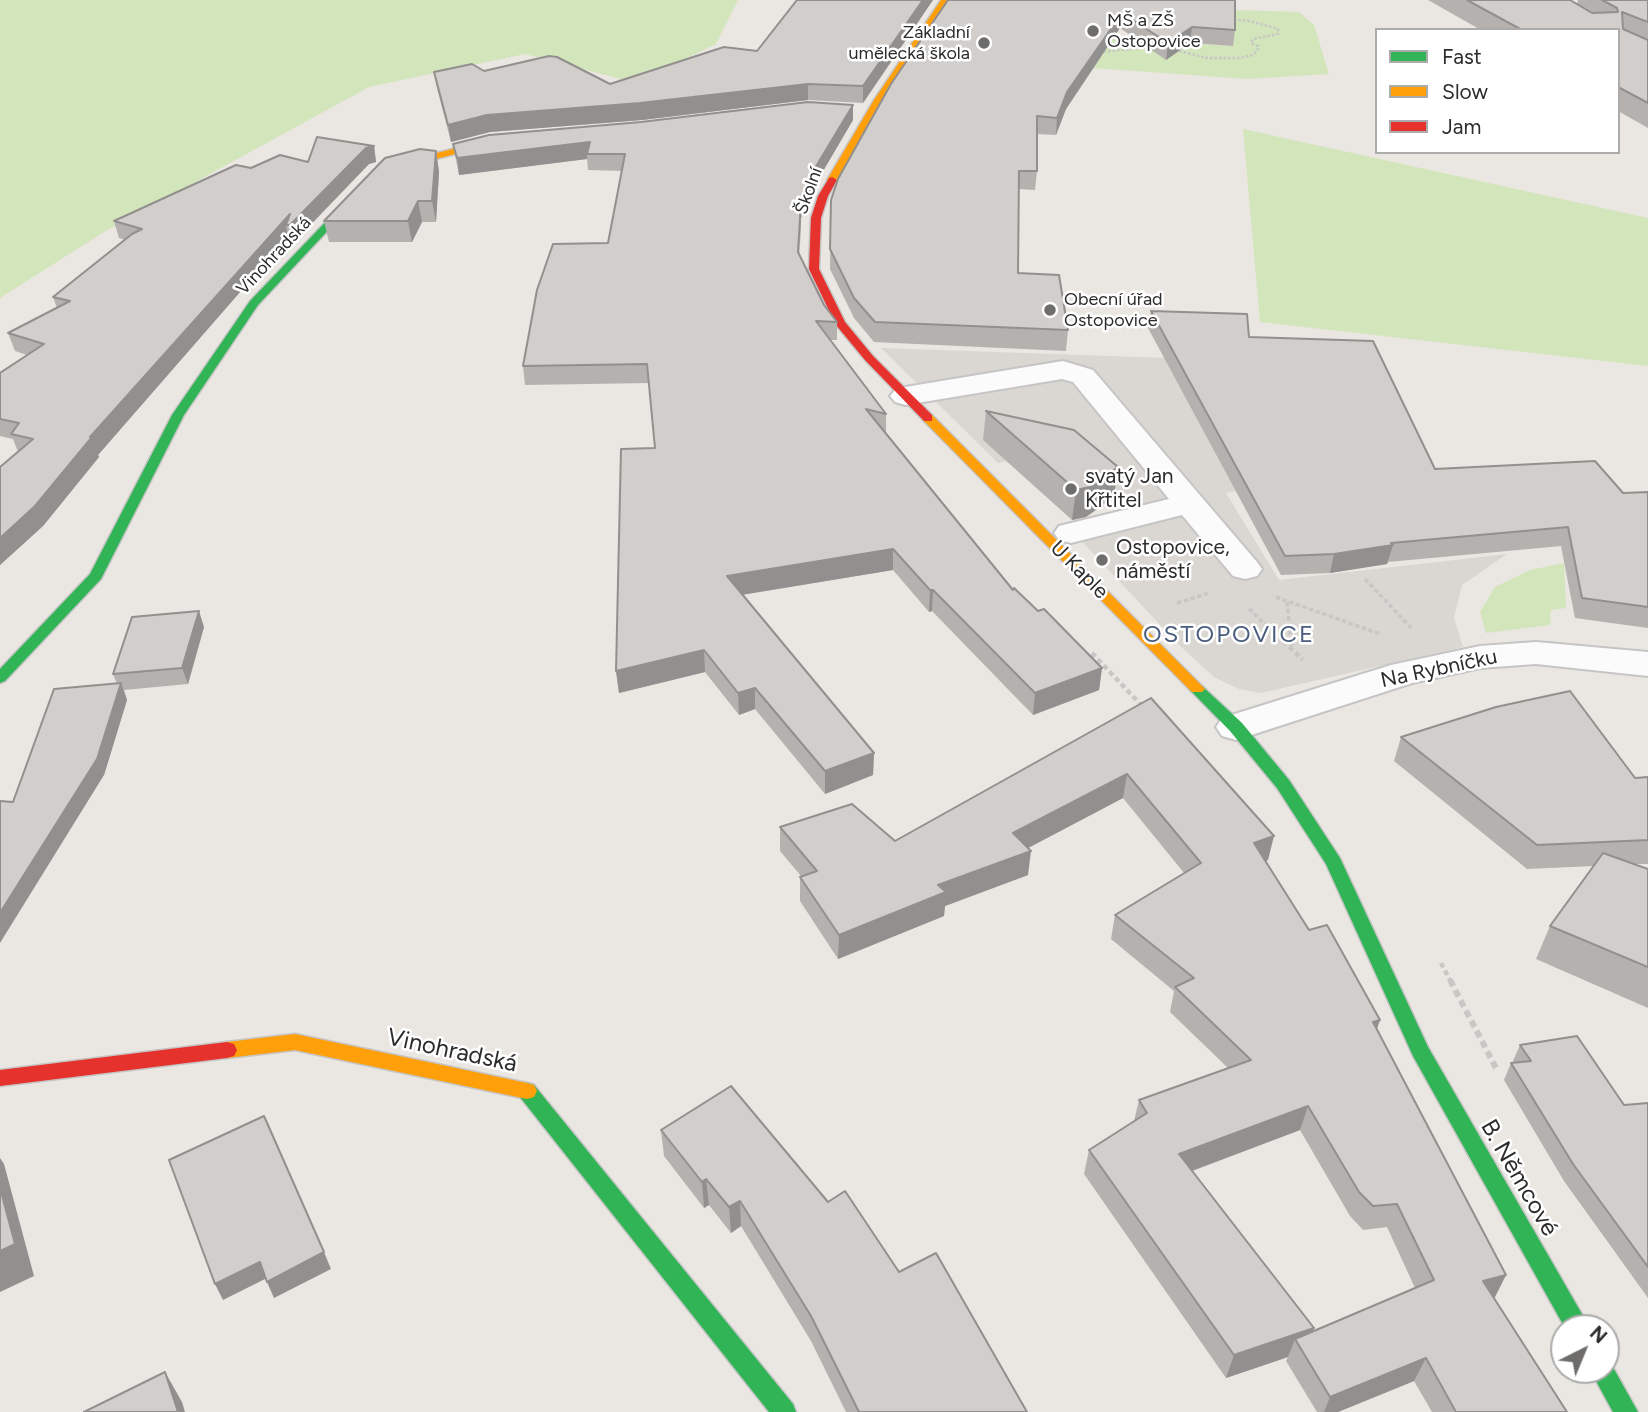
<!DOCTYPE html>
<meta charset="utf-8">
<style>
body{margin:0}
#map{position:relative;width:1648px;height:1412px;overflow:hidden;background:#eae6e2;font-family:Figtree,sans-serif}
canvas{display:block}
.legend{position:absolute;left:1375px;top:28px;width:245px;height:126px;box-sizing:border-box;background:#fff;border:2px solid #ababab;margin:0;padding:9px 12px;list-style:none;font-size:21px;color:#2c2c2c}
.legend li{display:flex;align-items:center;gap:14px;height:35px}
.legend b{width:35px;border:2px solid #ababab}
.north{position:absolute;left:1550px;top:1314px;width:70px;height:70px;box-sizing:border-box;background:#fff;border:2px solid #ababab;border-radius:50%;rotate:43deg;font-size:19px;font-weight:700;line-height:28px;text-align:center;color:#2c2c2c}
.north::after{content:'';display:block;margin:auto;width:24px;height:32px;background:#6e6d6c;clip-path:polygon(50% 0,100% 100%,50% 72%,0 100%)}
</style>
<div id="map">
<canvas width="1648" height="1412"></canvas>
<ul class="legend">
<li><b style="height:9px;background:#30b455"></b>Fast</li>
<li><b style="height:9px;background:#ff9f0a"></b>Slow</li>
<li><b style="height:9px;background:#e5322d"></b>Jam</li>
</ul>
<div class="north">N</div>
</div>
<script>
const ctx = document.querySelector('canvas').getContext('2d');
ctx.lineJoin = 'round';
function fillPath(path, color) {
  ctx.fillStyle = color;
  ctx.fill(path, 'evenodd');
}
function shape(rows) {
  const path = new Path2D();
  for (const r of rows) {
    path.moveTo(r[0], r[1]);
    for (let i = 2; i < r.length; i += 2) path.lineTo(r[i], r[i + 1]);
  }
  return path;
}
function stroke(path, color, width, dash) {
  ctx.strokeStyle = color;
  ctx.lineWidth = width;
  ctx.lineCap = dash ? 'butt' : 'round';
  ctx.setLineDash(dash || []);
  ctx.stroke(path);
}
function label(font, color, halo, rows, align = 'center') {
  ctx.font = font + ' Figtree,sans-serif';
  ctx.lineWidth = 5;
  ctx.setLineDash([]);
  ctx.textBaseline = 'middle';
  ctx.strokeStyle = halo;
  ctx.fillStyle = color;
  for (const [text, x, y, turn = 0] of rows) {
    ctx.save();
    ctx.translate(x, y);
    ctx.rotate((+turn || 0) * Math.PI / 180);
    ctx.textAlign = isNaN(turn) ? turn : align;
    if (halo) ctx.strokeText(text, 0, 0);
    ctx.fillText(text, 0, 0);
    ctx.restore();
  }
}
const green = shape([
 [0,0,738,0,716,44,636,83,525,54,369,87,104,232,0,298],
 [1234,10,1299,12,1314,25,1329,74,1247,79,1065,66,1057,35,1232,46],
 [1243,129,1648,218,1648,366,1260,322],
 [1564,563,1566,608,1551,610,1550,625,1486,633,1480,612,1495,587,1530,570]
]);
const plaza = shape([
 [881,348,1196,359,1237,491,1226,493,1279,580,1507,554,1462,585,1454,618,1463,647,1261,693,1239,689,1214,677,1178,644,1074,533,1138,509,1070,448,998,463]
]);
const pathFar3 = shape([
 [1175,50,1207,58,1241,58,1253,55,1258,49,1258,46,1251,43,1253,39,1278,34,1278,29,1250,21,1232,20],
 [1099,52,1153,47]
]);
const pathFar2 = shape([
 [1365,579,1413,630],
 [1276,597,1380,634],
 [1287,602,1291,643],
 [1177,603,1209,593],
 [1249,609,1285,643]
]);
const pathFar1 = shape([
 [1283,641,1303,660],
 [1291,641,1292,650],
 [1092,653,1142,706],
 [1441,963,1451,982]
]);
const path = shape([
 [1450,980,1497,1070]
]);
const street = shape([
 [1063,361,1093,370,1257,562,1262,569,1257,576,1245,579,1233,576,1182,515,1071,543,1059,540,1054,533,1059,526,1169,499,1073,382,1062,379,905,405,895,402,890,396,895,390,905,387,1063,361],
 [1536,642,1648,652,1648,676,1536,664,1480,668,1412,683,1236,740,1222,736,1216,727,1222,718,1391,665,1480,646,1536,642]
]);
const fast = shape([
 [358,188,366,190,258,305,184,415,101,579,5,681,0,683,0,669,90,574,172,415,250,301,358,188],
 [1197,684,1202,686,1242,723,1289,780,1340,858,1428,1047,1590,1328,1565,1328,1413,1056,1326,864,1277,788,1230,731,1192,692,1189,689,1197,684],
 [527,1083,534,1085,793,1404,796,1412,769,1412,520,1097,517,1091,520,1085,527,1083],
 [1606,1360,1610,1362,1638,1412,1613,1412,1590,1370,1606,1370,1606,1360]
]);
const slow = shape([
 [941,0,949,0,882,100,837,180,829,182,827,180,874,100,941,0],
 [505,138,508,139,508,143,490,145,382,173,364,192,356,190,376,169,490,139,505,138],
 [928,414,932,415,1202,686,1205,689,1202,692,1192,692,924,421,922,418,928,414],
 [295,1034,527,1083,534,1085,537,1091,534,1097,527,1099,295,1050,227,1058,220,1056,217,1050,220,1044,227,1042,295,1034]
]);
const jam = shape([
 [832,177,837,180,828,196,821,218,819,269,845,322,873,356,932,415,932,421,924,421,865,360,836,325,809,269,811,218,818,196,829,178,832,177],
 [227,1042,234,1044,237,1050,234,1056,227,1058,0,1086,0,1070,227,1042]
]);
const wall = shape([
 [797,0,933,0,863,103,808,100,642,120,490,132,451,142,437,88,434,72,484,71,610,84,757,51],
 [948,0,1235,0,1235,30,1233,46,1190,43,1166,60,1120,28,1066,109,1056,135,1037,134,1037,171,1035,190,1019,189,1018,273,1068,330,1066,351,874,342,854,318,830,269,831,200],
 [1428,0,1570,0,1577,4,1578,0,1648,0,1648,128,1618,111,1618,30,1481,30],
 [853,120,809,195,801,218,799,254,824,305,837,322,837,340,830,340,886,414,886,433,1013,590,1102,668,1099,690,1033,715,932,611,929,612,893,570,742,595,874,753,873,775,825,794,755,709,739,715,705,672,619,693,616,671,655,448,649,383,525,385,523,366,608,243,622,171,588,170,587,159,459,175,453,144],
 [374,146,376,162,369,164,294,242,290,242,288,237,98,455,99,457,43,526,0,565,0,467,18,452,13,439,0,436,0,373,27,355,15,351,8,333,57,308,53,297,125,240,119,238,114,221,251,168,308,162],
 [436,151,439,172,436,222,422,222,412,242,329,242,324,221],
 [1151,311,1249,337,1435,469,1623,493,1648,492,1648,628,1575,618,1561,546,1388,562,1387,564,1330,573,1281,575,1148,328],
 [986,411,1114,497,1086,517,1072,520,983,440],
 [204,627,188,684,124,690,127,700,104,775,13,802,117,684,113,674],
 [1151,698,1268,860,1265,861,1309,930,1377,1029,1506,1275,1494,1298,1567,1412,1432,1412,1414,1381,1338,1412,1317,1412,1286,1361,1288,1357,1226,1378,1084,1174,1089,1150,1134,1121,1139,1100,1228,1068,1170,1012,1174,991,1111,939,1115,915,1184,873,1123,798,1028,848,1028,875,945,906,944,916,838,959,800,901,800,877,801,876,780,851,780,827,895,841],
 [1300,1130,1350,1216,1363,1230,1387,1227,1415,1288,1312,1331,1192,1171],
 [1401,737,1635,778,1648,777,1648,864,1634,864,1648,869,1648,1008,1536,959,1550,926,1594,866,1527,869,1394,761],
 [1520,1045,1624,1105,1648,1103,1648,1298,1564,1181,1504,1080,1511,1063,1514,1063,1513,1061],
 [661,1130,828,1202,899,1272,1027,1412,846,1412,811,1341,741,1226,731,1233,709,1205,704,1208,664,1156]
]);
const shadedWall = shape([
 [923,0,933,0,863,103,863,86],
 [1122,13,1120,28,1066,109,1056,135,1057,118,1067,92],
 [1192,27,1190,43,1166,60,1168,43],
 [808,84,808,100,642,120,490,132,451,142,448,125,487,115],
 [853,105,853,120,809,195,801,218,799,270,801,201,809,178],
 [590,142,587,154,587,159,459,175,457,158],
 [374,146,376,162,369,164,294,242,290,225,286,225,288,237,98,455,99,457,43,526,0,565,0,538,290,214,366,148],
 [436,151,439,172,436,222,432,201],
 [418,201,422,222,412,242,408,221],
 [1118,467,1114,497,1086,517,1072,520,1076,490],
 [1393,545,1387,564,1330,573,1334,554],
 [893,549,893,570,728,597,727,576],
 [930,590,933,590,932,611,929,612],
 [199,611,204,627,188,684,182,668],
 [704,650,705,672,619,693,616,671],
 [1102,668,1099,690,1033,715,1035,693],
 [121,683,127,700,104,775,0,943,0,913],
 [755,688,755,709,739,715,738,693],
 [874,753,873,775,825,794,825,771],
 [1127,774,1123,798,1011,857,1013,833],
 [1274,836,1268,860,1248,867,1254,843],
 [1031,851,1028,875,945,906,944,916,838,959,839,935,938,885],
 [1380,1020,1372,1044,1373,1022],
 [1308,1106,1300,1130,1173,1178,1179,1154],
 [0,1158,4,1164,34,1276,0,1292],
 [706,1179,709,1205,704,1208,702,1182],
 [740,1201,741,1226,731,1233,729,1207],
 [324,1252,331,1269,274,1298,267,1282],
 [260,1262,267,1278,223,1300,215,1284],
 [1506,1275,1494,1299,1483,1281],
 [1314,1328,1305,1351,1295,1339,1288,1357,1226,1378,1234,1355],
 [1426,1358,1414,1381,1338,1412,1324,1412,1330,1397],
 [165,1372,182,1402,185,1412,178,1412]
]);
const building = shape([
 [797,0,923,0,863,86,808,84,640,103,487,115,448,125,434,72,472,64,484,71,549,56,557,57,610,84,724,47,757,51,797,0],
 [948,0,1235,0,1235,30,1192,27,1168,43,1122,13,1067,92,1057,118,1037,116,1037,171,1019,171,1018,273,1059,275,1068,330,875,322,854,298,830,249,831,200,838,179,891,84,948,0],
 [1467,0,1570,0,1592,13,1618,12,1617,8,1602,0,1648,0,1648,22,1622,12,1623,29,1648,40,1648,103,1618,87,1618,30,1522,30,1467,0],
 [808,102,853,105,809,178,801,201,798,252,824,305,837,322,816,321,886,414,866,409,1013,590,1014,588,1038,611,1044,609,1102,668,1035,693,933,590,930,590,893,549,727,576,874,753,825,771,755,688,738,693,704,650,616,671,621,449,655,448,647,364,523,366,537,290,553,244,608,243,625,154,587,154,590,142,457,158,453,144,489,135,641,122,808,102],
 [317,137,374,146,366,148,290,225,286,225,290,214,90,437,92,437,35,506,0,538,0,467,33,439,11,434,19,423,0,419,0,373,44,344,8,333,70,301,53,297,132,234,142,229,114,221,236,165,251,168,280,155,308,162,317,137],
 [420,149,436,151,432,201,418,201,408,221,324,221,385,158,420,149],
 [1151,311,1247,314,1249,337,1373,341,1435,469,1595,461,1623,493,1648,492,1648,607,1582,598,1568,527,1391,543,1393,545,1334,554,1285,556,1151,311],
 [986,411,1074,430,1118,467,1090,487,1076,490,986,411],
 [199,611,182,668,113,674,132,617,199,611],
 [121,683,97,759,0,913,0,801,13,802,54,689,121,683],
 [1570,691,1635,778,1648,777,1648,840,1537,845,1401,737,1496,707,1570,691],
 [1151,698,1274,836,1254,843,1309,930,1327,925,1380,1020,1373,1022,1506,1275,1483,1281,1567,1412,1456,1412,1426,1358,1330,1397,1295,1339,1434,1280,1397,1204,1373,1206,1359,1192,1308,1106,1179,1154,1314,1328,1234,1355,1089,1150,1147,1113,1139,1100,1251,1060,1175,987,1194,978,1115,915,1201,863,1127,774,1013,833,1031,851,938,885,946,892,839,935,800,877,817,871,780,827,852,804,895,841,1151,698],
 [1603,853,1648,869,1648,967,1550,926,1603,853],
 [1577,1036,1624,1105,1648,1103,1648,1267,1573,1164,1511,1063,1531,1061,1520,1045,1577,1036],
 [731,1086,828,1202,845,1191,899,1272,936,1253,1027,1412,859,1412,811,1316,740,1201,729,1207,706,1179,702,1182,661,1130,731,1086],
 [264,1116,324,1252,267,1282,260,1262,215,1284,169,1160,264,1116],
 [0,1188,15,1244,0,1251,0,1188],
 [165,1372,178,1412,84,1412,165,1372]
]);
const markers = [
 [1093,31,7,"#6e6d6c"],
 [984,43,7,"#6e6d6c"],
 [1050,310,7,"#6e6d6c"],
 [1071,489,7,"#6e6d6c"],
 [1102,560,7,"#6e6d6c"]
];
const farPoinames = [
 ["MŠ a ZŠ",1107,21],
 ["Ostopovice",1107,42],
 ["Základní",970,33,"right"],
 ["umělecká škola",970,54,"right"],
 ["Obecní úřad",1064,300],
 ["Ostopovice",1064,321]
];
const farStreetnames = [
 ["Školní",809,191,-70],
 ["Vinohradská",274,256,-47]
];
const poiNames = [
 ["svatý Jan",1085,477],
 ["Křtitel",1085,501],
 ["Ostopovice,",1116,548],
 ["náměstí",1116,572]
];
const streetNames = [
 ["U Kaple",1079,570,45],
 ["Na Rybníčku",1439,669,-12]
];
const quarterNames = [
 ["OSTOPOVICE",1229,635]
];
const nearStreetnames = [
 ["Vinohradská",452,1051,12],
 ["B. Němcové",1519,1178,60]
];
fillPath(green, '#d3e5ba');
fillPath(plaza, '#dad6d2');
stroke(street, '#c6c5c5', 4);
stroke(fast, '#c6c5c5', 3);
stroke(slow, '#c6c5c5', 3);
stroke(jam, '#c6c5c5', 3);
stroke(pathFar3, '#c7c7c6', 2.5, [2.5, 2]);
stroke(pathFar2, '#c7c7c6', 3.5, [4.5, 2.5]);
stroke(pathFar1, '#c7c7c6', 4.5, [5, 3.5]);
stroke(path, '#c7c7c6', 6, [7, 4.5]);
fillPath(street, '#fcfbfb');
fillPath(fast, '#30b455');
fillPath(slow, '#ff9f0a');
fillPath(jam, '#e5322d');
fillPath(wall, '#b4b1af');
fillPath(shadedWall, '#92908e');
fillPath(building, '#d1cecb');
stroke(building, '#92908e', 2);
for (const [x, y, r, color] of markers) {
  const dot = new Path2D();
  dot.arc(x, y, r, 0, 2 * Math.PI);
  ctx.fillStyle = color;
  ctx.fill(dot);
  stroke(dot, '#fff', 2.5);
}
label('18px', '#2c2c2c', '#fff', farPoinames, 'left');
label('18px', '#2c2c2c', '#fff', farStreetnames);
label('21px', '#2c2c2c', '#fff', poiNames, 'left');
label('21px', '#2c2c2c', '#fff', streetNames);
ctx.letterSpacing = '2px';
label('24px', '#4b5d7f', '#fff', quarterNames);
ctx.letterSpacing = '0px';
label('24px', '#2c2c2c', '#fff', nearStreetnames);
</script>
